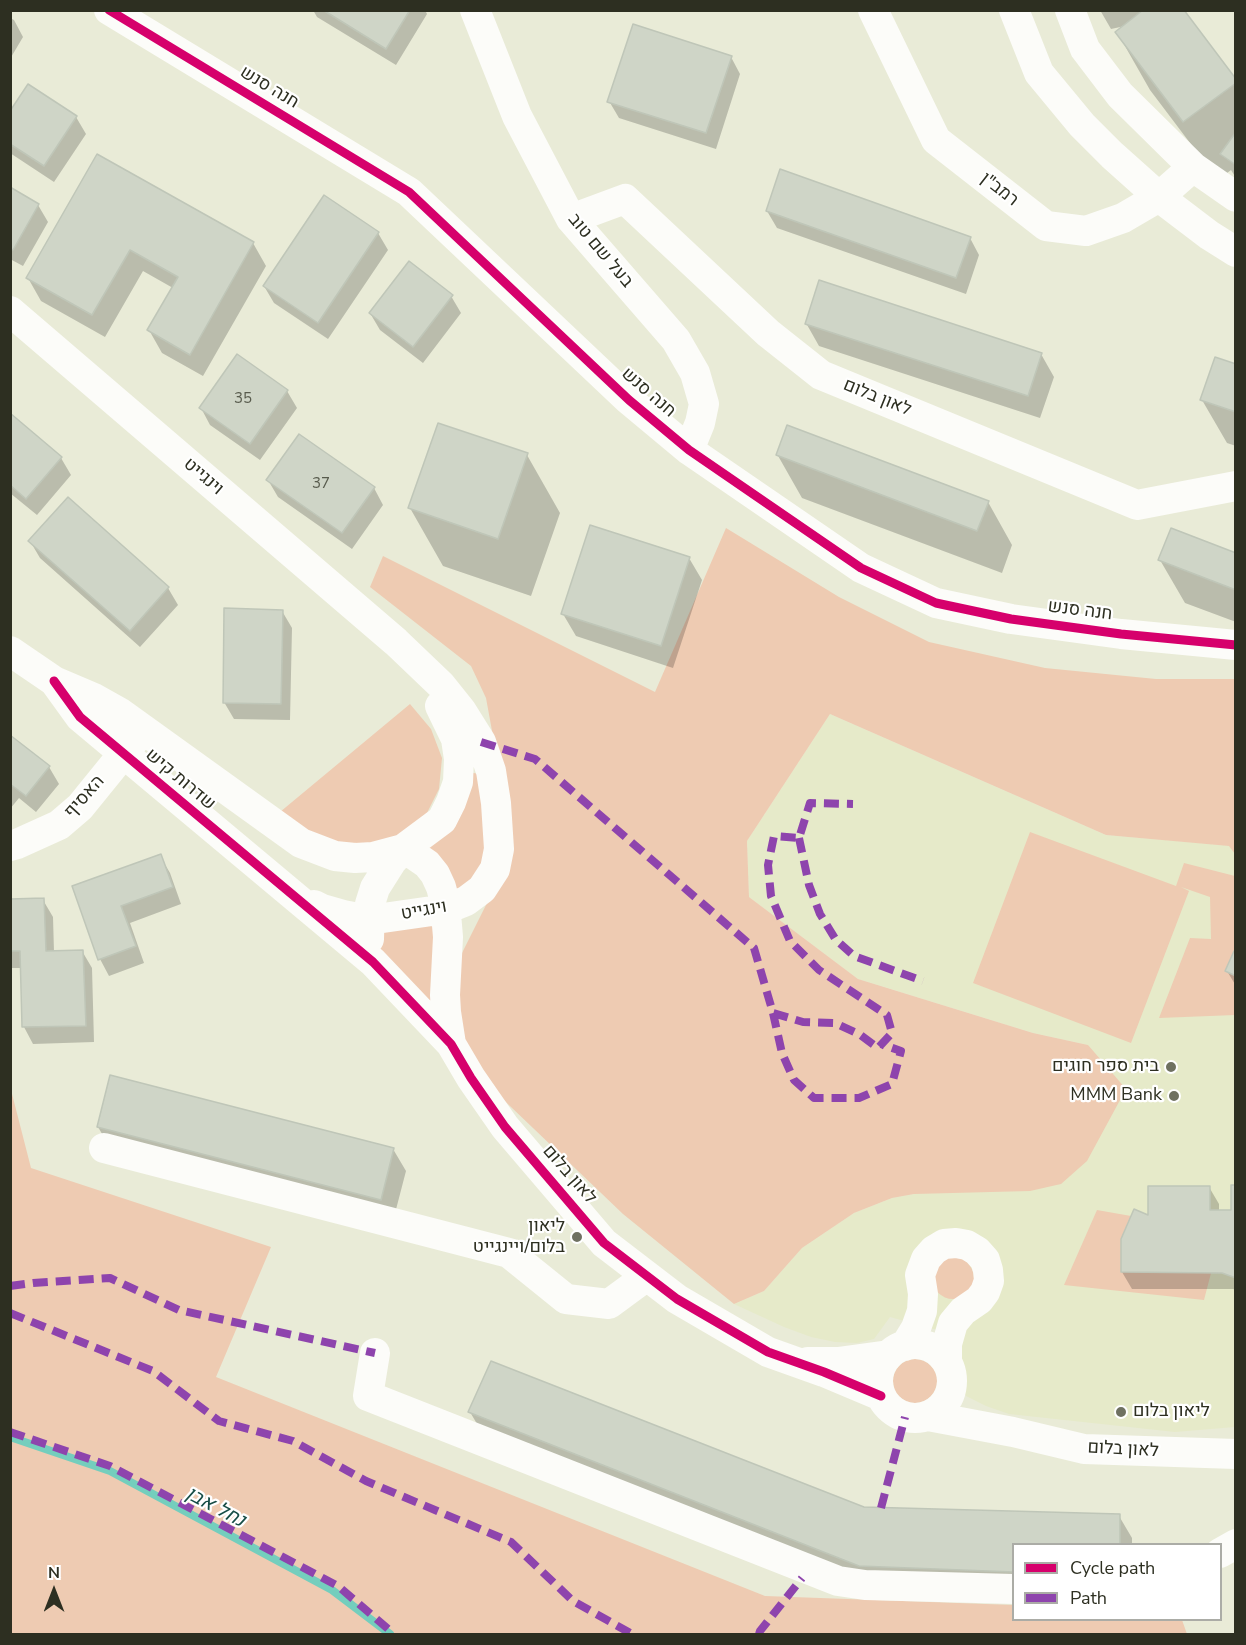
<!DOCTYPE html>
<meta charset="utf-8">
<style>
body{margin:0}
#map{position:relative;width:1246px;height:1645px;overflow:hidden;background:#e9ebd7;font-family:"Nunito Sans",sans-serif}
canvas{display:block}
.frame{position:absolute;inset:0;border:12px solid #2d2f21;pointer-events:none}
.legend{position:absolute;left:1012px;top:1543px;width:210px;height:78px;box-sizing:border-box;background:#fff;border:2px solid #abaca6;margin:0;padding:8px 10px;list-style:none;font-size:18px;color:#2d2f21}
.legend li{display:flex;align-items:center;gap:12px;height:30px}
.legend b{width:30px;border:2px solid #abaca6}
.north{position:absolute;left:24px;top:1561px;width:60px;height:60px;-webkit-text-stroke:4px #fff;paint-order:stroke;rotate:0deg;font-size:16px;font-weight:700;line-height:24px;text-align:center;color:#2d2f21}
.north::after{content:'';display:block;margin:auto;width:21px;height:27px;background:#2d2f21;clip-path:polygon(50% 0,100% 100%,50% 72%,0 100%)}
</style>
<div id="map">
<canvas width="1246" height="1645"></canvas>
<div class="frame"></div>
<ul class="legend">
<li><b style="height:8px;background:#d6006c"></b>Cycle path</li>
<li><b style="height:8px;background:#8e44ad"></b>Path</li>
</ul>
<div class="north">N</div>
</div>
<script>
const ctx = document.querySelector('canvas').getContext('2d');
ctx.lineJoin = 'round';
function fillPath(path, color) {
  ctx.fillStyle = color;
  ctx.fill(path, 'evenodd');
}
function shape(rows) {
  const path = new Path2D();
  for (const r of rows) {
    if (r.length === 3) {
      path.moveTo(r[0] + r[2], r[1]);
      path.arc(r[0], r[1], r[2], 0, 2 * Math.PI);
      continue;
    }
    path.moveTo(r[0], r[1]);
    for (let i = 2; i < r.length; i += 2) path.lineTo(r[i], r[i + 1]);
  }
  return path;
}
function stroke(path, color, width, dash) {
  ctx.strokeStyle = color;
  ctx.lineWidth = width;
  ctx.lineCap = dash ? 'butt' : 'round';
  ctx.setLineDash(dash || []);
  ctx.stroke(path);
}
function label(font, color, halo, rows, align = 'center') {
  ctx.font = font + ' "Nunito Sans",Heebo,sans-serif';
  ctx.lineWidth = 4.5;
  ctx.setLineDash([]);
  ctx.textBaseline = 'middle';
  ctx.strokeStyle = halo;
  ctx.fillStyle = color;
  for (const [text, x, y, turn = 0] of rows) {
    ctx.save();
    ctx.translate(x, y);
    ctx.rotate((+turn || 0) * Math.PI / 180);
    ctx.textAlign = isNaN(turn) ? turn : align;
    if (halo) ctx.strokeText(text, 0, 0);
    ctx.fillText(text, 0, 0);
    ctx.restore();
  }
}
const built = shape([
 [830,714,1106,835,1235,846,1235,1427,1175,1432,1009,1414,986,1406,966,1396,953,1377,948,1360,952,1334,890,1317,874,1339,857,1343,835,1342,811,1337,784,1327,734,1304,764,1291,802,1248,854,1213,892,1198,914,1194,1088,1045,1033,1033,858,979,749,897,747,841]
]);
const green = shape([
 [726,528,839,597,929,642,1045,668,1156,679,1235,679,1235,854,1229,846,1106,835,830,714,747,841,749,897,858,979,1033,1033,1088,1045,1126,1089,1087,1161,1061,1184,1030,1191,914,1194,892,1198,854,1213,802,1248,764,1291,734,1304,623,1214,488,1085,458,1045,452,973,505,867,501,780,486,698,471,666,370,587,383,556,655,692],
 [410,704,431,729,442,758,439,789,425,817,399,837,363,847,331,842,301,828,280,812],
 [467,772,480,774,487,808,484,866,453,897,420,846],
 [1030,832,1176,886,1184,863,1235,876,1235,1015,1159,1018,1190,938,1211,939,1210,897,1181,887,1189,891,1131,1043,973,983],
 [439,918,438,1020,379,948,379,928],
 [10,1086,31,1168,271,1247,216,1377,765,1596,1013,1605,1014,1620,1182,1620,1187,1634,11,1634],
 [1097,1210,1131,1216,1121,1239,1121,1272,1211,1273,1204,1300,1064,1285],
 [953,1278,21],
 [915,1381,22]
]);
const shadow = shape([
 [313,10,425,10,427,14,396,65,317,17],
 [1100,10,1190,10,1183,12,1236,81,1236,178,1231,170,1218,180,1150,90,1117,32,1125,26,1111,29],
 [10,18,14,20,23,37,10,59],
 [731,57,740,74,716,149,619,118,609,101],
 [10,113,76,117,86,134,54,182,10,153],
 [98,156,253,243,266,266,203,376,162,353,149,330,173,288,143,271,105,337,41,301,28,278],
 [10,189,38,205,48,222,23,266,10,259],
 [325,197,378,233,388,250,328,339,274,303,264,286],
 [767,211,970,238,979,255,966,294,777,228],
 [451,296,461,313,423,363,380,330,370,313],
 [806,323,1041,354,1054,377,1040,418,819,346],
 [1236,366,1236,446,1227,443,1202,400],
 [287,391,297,408,260,460,210,425,201,408],
 [10,415,61,458,71,475,37,515,10,493],
 [777,454,988,502,1012,545,1002,573,802,498],
 [527,455,560,513,531,596,443,566,410,508],
 [268,480,374,488,383,505,352,549,278,497],
 [68,499,168,588,178,605,140,647,40,558,30,541],
 [1236,555,1236,622,1185,603,1160,560],
 [689,558,702,580,673,668,576,636,563,614],
 [282,611,292,628,290,720,234,719,224,702],
 [10,737,49,767,59,784,36,812,19,798,10,809],
 [160,856,170,873,181,904,130,923,144,963,109,976,100,959,73,887],
 [43,900,53,917,54,952,82,951,92,968,94,1042,33,1044,24,1027,22,968,10,968,10,901],
 [1236,954,1236,986,1227,971],
 [98,1127,393,1149,406,1171,393,1221,111,1149],
 [1209,1187,1219,1204,1219,1211,1232,1211,1236,1187,1236,1290,1233,1289,1132,1289,1122,1272,1150,1218],
 [470,1412,864,1509,1119,1516,1132,1538,1132,1544,1014,1544,1014,1593,873,1588,483,1434]
]);
const stream = shape([
 [10,1437,110,1471,332,1590,390,1634]
]);
const building = shape([
 [323,10,410,10,386,49,323,10],
 [1143,10,1184,10,1236,79,1236,83,1183,122,1115,32,1143,10],
 [633,24,732,56,706,133,607,102,633,24],
 [28,84,77,116,44,166,10,144,10,111,28,84],
 [1236,132,1236,165,1220,154,1236,132],
 [97,154,254,242,190,355,147,330,178,277,130,250,92,315,26,278,97,154],
 [780,169,971,237,956,278,766,211,780,169],
 [10,187,39,204,13,250,10,248,10,187],
 [324,195,379,232,318,323,263,286,324,195],
 [409,261,453,295,413,347,369,313,409,261],
 [819,280,1042,353,1028,396,805,324,819,280],
 [237,354,288,390,250,444,199,408,237,354],
 [1215,357,1236,364,1236,412,1200,400,1215,357],
 [10,413,62,457,26,499,10,485,10,413],
 [438,423,528,453,498,539,408,508,438,423],
 [787,425,989,501,977,531,776,455,787,425],
 [299,434,375,487,342,533,266,480,299,434],
 [68,497,169,587,130,631,28,541,68,497],
 [590,525,690,557,661,646,561,614,590,525],
 [1171,528,1236,553,1236,590,1158,560,1171,528],
 [224,608,283,610,281,704,223,703,224,608],
 [10,735,50,766,26,796,10,784,10,735],
 [161,854,173,887,121,906,136,946,98,960,72,886,161,854],
 [44,898,46,951,83,950,86,1026,22,1027,20,951,10,951,10,899,44,898],
 [1234,951,1236,952,1236,976,1225,971,1234,951],
 [110,1075,394,1148,381,1200,97,1127,110,1075],
 [1231,1185,1236,1185,1236,1278,1222,1273,1121,1272,1121,1239,1134,1209,1148,1215,1148,1186,1210,1186,1210,1210,1231,1210,1231,1185],
 [491,1361,864,1507,1120,1514,1120,1544,1014,1544,1014,1572,859,1566,468,1412,491,1361]
]);
const minor = shape([
 [109,10,409,192,629,400,689,450,861,568,936,603,1011,619,1121,634,1236,645],
 [475,10,517,116,571,219,676,340,695,373,704,404,700,423,689,450],
 [873,10,936,140,1046,226,1086,231,1123,218,1159,197,1193,167],
 [1014,10,1039,73,1082,125,1112,155,1159,197,1209,235,1236,252],
 [1070,10,1085,49,1120,95,1193,167,1236,197],
 [571,219,625,199,768,333,821,375,1137,505,1236,486],
 [10,311,396,642,441,685,461,710,481,742,491,771,496,803,499,849,495,869,482,889,466,901,446,909,369,920,343,915,322,909,314,905],
 [10,651,54,681,94,698,119,712,301,843,335,856,355,858,373,857,403,849],
 [54,681,80,717,373,962,451,1044,471,1078,505,1127,604,1243,677,1299,768,1352,824,1372,881,1396],
 [10,846,17,844,59,825,80,807,136,738],
 [403,849,414,855,427,864,435,874,441,887,445,902,448,937,445,995,446,1012,451,1044],
 [369,939,370,904,375,888,392,861,403,849,442,820,451,802,458,782,459,759,456,739,440,706],
 [104,1148,509,1253,566,1299,609,1304,647,1276],
 [915,1381,37],
 [905,1346,916,1328,922,1311,923,1294,920,1275,926,1259,934,1250,944,1244,956,1243,967,1245,977,1251,985,1260,988,1270,989,1281,985,1292,979,1300,963,1311,953,1323,947,1344,947,1361],
 [375,1353,368,1396,838,1581,865,1585,1014,1589],
 [808,1362,838,1362,889,1355],
 [928,1416,1013,1432,1084,1449,1236,1454],
 [1220,1553,1236,1544]
]);
const quiet = shape([
 [481,742,535,759,754,948,773,1013,803,1022,835,1023,859,1034,878,1048,892,1033,887,1015,819,970,790,941,771,896,768,865,774,836,799,838,810,803,853,804],
 [799,838,809,885,820,914,836,940,854,956,923,981],
 [773,1013,782,1053,794,1080,814,1098,859,1098,892,1084,901,1051,881,1044],
 [10,1286,33,1283,110,1278,179,1310,375,1353],
 [10,1313,153,1371,219,1421,293,1441,366,1481,511,1542,573,1601,632,1634],
 [10,1432,110,1466,338,1586,394,1634],
 [881,1508,905,1417],
 [759,1634,760,1631,802,1578]
]);
const cycleway = shape([
 [109,10,409,192,629,400,689,450,861,568,936,603,1011,619,1121,634,1236,645],
 [54,681,80,717,373,962,451,1044,471,1078,505,1127,604,1243,677,1299,768,1352,824,1372,881,1396]
]);
const markers = [
 [1171,1067,6,"#6f7161"],
 [1174,1096,6,"#6f7161"],
 [577,1237,6,"#6f7161"],
 [1121,1412,6,"#6f7161"]
];
const numberNames = [
 ["35",243,399],
 ["37",321,484]
];
const streetNames = [
 ["חנה סנש",269,88,31],
 ["רמב\"ן",999,190,38],
 ["בעל שם טוב",600,251,50],
 ["חנה סנש",648,393,41],
 ["לאון בלום",877,398,22],
 ["וינגייט",203,477,41],
 ["חנה סנש",1080,611,7],
 ["שדרות קיש",180,780,40],
 ["האסיף",85,797,-48],
 ["וינגייט",424,911,-10],
 ["לאון בלום",569,1175,49],
 ["לאון בלום",1123,1450,3]
];
const poiNames = [
 ["בית ספר חוגים",1159,1067],
 ["MMM Bank",1162,1096],
 ["ליאון",565,1227],
 ["בלום/ויינגייט",565,1248],
 ["ליאון בלום",1133,1412,"left"]
];
const waterNames = [
 ["נחל אבן",215,1508,28]
];
fillPath(built, '#e6eac9');
fillPath(green, '#eecbb2');
fillPath(shadow, '#0003');
stroke(stream, '#74cebd', 8);
fillPath(building, '#cfd5c7');
stroke(building, '#bfc6b8', 1.5);
stroke(minor, '#fcfcf9', 30);
stroke(quiet, '#8e44ad', 8, [15, 8]);
stroke(cycleway, '#d6006c', 9);
for (const [x, y, r, color] of markers) {
  const dot = new Path2D();
  dot.arc(x, y, r, 0, 2 * Math.PI);
  ctx.fillStyle = color;
  ctx.fill(dot);
  stroke(dot, '#fff', 2);
}
label('15px', '#585b4d', null, numberNames);
label('18px', '#2d2f21', '#fff', streetNames);
label('18px', '#2d2f21', '#fff', poiNames, 'right');
label('italic 20px', '#174d46', '#fff', waterNames);
</script>
